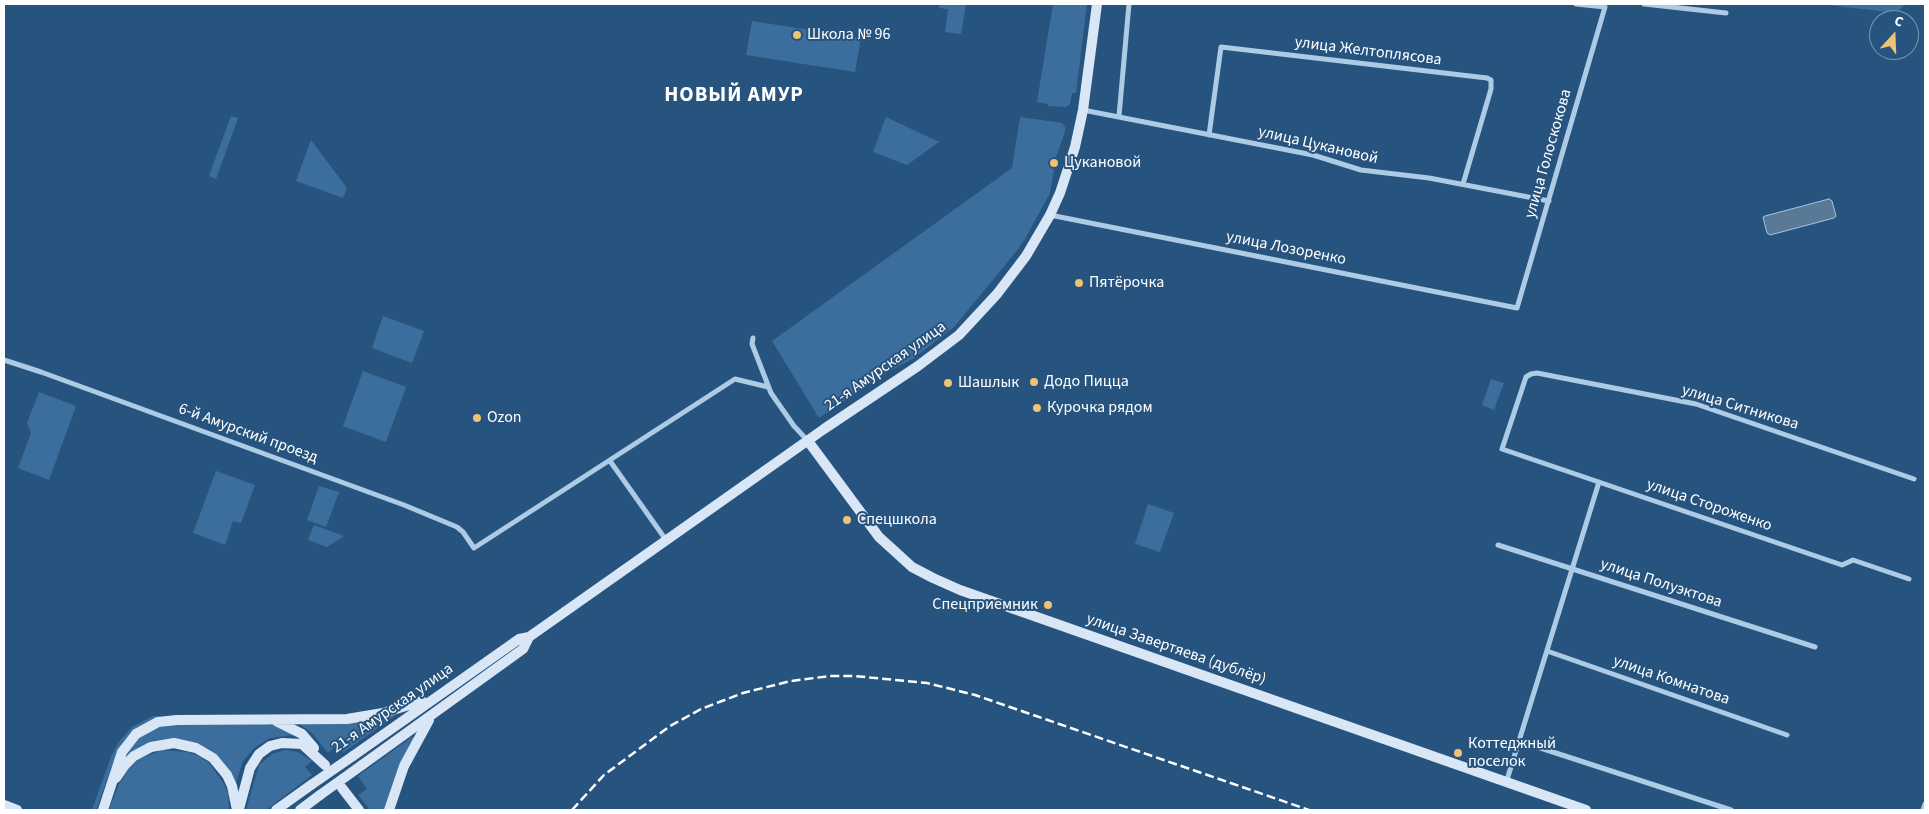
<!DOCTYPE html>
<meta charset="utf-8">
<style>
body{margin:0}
#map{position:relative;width:1929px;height:814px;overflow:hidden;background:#27547f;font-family:"Source Sans 3",sans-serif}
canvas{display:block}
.frame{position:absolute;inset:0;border:5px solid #fff;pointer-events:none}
.north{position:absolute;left:1869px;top:10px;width:50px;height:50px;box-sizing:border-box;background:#27547f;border:1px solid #7d98b2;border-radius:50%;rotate:20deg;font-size:14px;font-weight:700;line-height:20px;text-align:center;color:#fff}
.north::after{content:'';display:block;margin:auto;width:18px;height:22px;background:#edc374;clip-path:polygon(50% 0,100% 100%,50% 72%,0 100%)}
</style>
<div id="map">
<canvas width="1929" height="814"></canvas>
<div class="frame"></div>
<div class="north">С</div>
</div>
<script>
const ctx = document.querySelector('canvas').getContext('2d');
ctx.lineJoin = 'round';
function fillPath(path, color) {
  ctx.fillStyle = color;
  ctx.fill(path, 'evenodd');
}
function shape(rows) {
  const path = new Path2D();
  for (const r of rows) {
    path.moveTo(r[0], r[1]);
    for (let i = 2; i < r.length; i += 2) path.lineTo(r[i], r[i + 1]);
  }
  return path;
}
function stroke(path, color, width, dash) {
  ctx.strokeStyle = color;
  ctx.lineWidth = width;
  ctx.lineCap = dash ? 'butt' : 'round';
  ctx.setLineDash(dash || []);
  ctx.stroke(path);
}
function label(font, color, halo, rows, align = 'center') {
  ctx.font = font + ' "Source Sans 3",sans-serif';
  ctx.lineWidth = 4;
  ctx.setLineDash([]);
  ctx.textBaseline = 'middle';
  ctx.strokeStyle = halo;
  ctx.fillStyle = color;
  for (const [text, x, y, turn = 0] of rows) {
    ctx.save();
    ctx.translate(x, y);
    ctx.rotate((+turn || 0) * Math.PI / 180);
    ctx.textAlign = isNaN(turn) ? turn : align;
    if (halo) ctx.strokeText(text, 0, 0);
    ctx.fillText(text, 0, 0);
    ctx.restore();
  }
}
const green = shape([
 [940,4,966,4,961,34,945,32,948,9,939,8],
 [1053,4,1087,4,1076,93,1072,93,1070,104,1066,107,1048,106,1048,104,1037,102],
 [1819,4,1905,4,1897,13],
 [752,21,861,38,855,72,746,55],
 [231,116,238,118,216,179,209,176],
 [886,117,939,142,907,165,873,152],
 [1020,117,1062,123,1065,127,1065,132,1052,168,1054,169,1050,193,1025,239,1015,253,954,327,914,358,879,377,819,418,772,341,1012,168],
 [311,140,347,188,343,198,296,181],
 [383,316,424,331,412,363,372,348],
 [363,371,406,387,386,442,343,426],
 [1491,379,1504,383,1494,410,1482,405],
 [39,392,76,406,49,480,18,468,31,433,27,423],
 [216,471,255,485,241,523,233,521,225,545,193,533],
 [319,486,339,492,326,527,307,520],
 [1148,504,1174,513,1160,552,1135,544],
 [314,525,344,536,327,547,308,540],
 [395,714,396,715,343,753,337,745,328,753,313,734,301,725,301,724],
 [153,716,161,716,130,735,124,741,115,758,96,810,92,810,111,757,118,743,132,727],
 [266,724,276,726,294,735,270,738,254,748,243,761,236,783,228,769,221,760,186,741,124,759,130,747,139,738,154,728,165,725],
 [412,737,414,738,399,765,384,810,370,810,358,795,367,789,358,776],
 [162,750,187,752,197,755,209,763,224,784,228,794,229,810,109,810,119,784,128,770,139,759],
 [285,750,298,752,312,761,305,767,312,775,266,810,246,810,259,765,272,754]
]);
const water = shape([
 [1829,199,1832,201,1836,216,1834,218,1770,235,1767,233,1763,217,1765,216,1829,199]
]);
const street = shape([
 [1644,4,1726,13],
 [1083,110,1313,155,1361,170,1429,178,1549,201],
 [1119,116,1129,4],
 [1209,135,1221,47,1487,78,1491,80,1491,89,1463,184],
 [1050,215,1517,308,1605,7,1576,4],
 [753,338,752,344,771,393,794,426,808,441],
 [4,360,41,372,404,505,457,527,463,532,474,548,735,379,768,387],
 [610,461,666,540],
 [1498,545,1815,647],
 [1909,579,1853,560,1842,565,1502,449,1526,377,1531,374,1537,373,1696,404,1914,479],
 [1547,651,1787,735],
 [1519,741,1731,810],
 [1506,783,1599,482],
 [1923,810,1925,804]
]);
const secondary = shape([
 [808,441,879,537,912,567,933,578,960,590,1586,810],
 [276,721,302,734,314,748],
 [353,756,519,639,529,637,824,429,918,366,959,335,997,294,1026,256,1050,215,1060,193,1075,147,1083,110,1097,4],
 [362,765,523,649,529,637],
 [116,778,125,765,134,756,151,747,174,743,196,748,213,758,227,775,232,786,237,810],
 [342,788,359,810],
 [4,805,17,810],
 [239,809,250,768,259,754,270,746,282,743,302,744,325,765],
 [103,810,122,752,136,734,158,722,177,720,347,719,383,713,422,701],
 [276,810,311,785],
 [300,810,320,795],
 [389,810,404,766,429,720]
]);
const rail = shape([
 [572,810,604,775,670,726,701,709,743,693,791,681,830,676,854,676,927,683,975,695,1309,810]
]);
const secondaryBridge = shape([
 [311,785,353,756],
 [320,795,362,765]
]);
const markers = [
 [797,35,5,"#edc374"],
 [1054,163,5,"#edc374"],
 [1079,283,5,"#edc374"],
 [1034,382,5,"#edc374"],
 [948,383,5,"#edc374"],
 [1037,408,5,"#edc374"],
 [477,418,5,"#edc374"],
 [847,520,5,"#edc374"],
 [1048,605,5,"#edc374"],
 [1458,753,5,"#edc374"]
];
const poiNames = [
 ["Школа № 96",807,35],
 ["Цукановой",1064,163],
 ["Пятёрочка",1089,283],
 ["Додо Пицца",1044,382],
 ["Шашлык",958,383],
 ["Курочка рядом",1047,408],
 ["Ozon",487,418],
 ["Спецшкола",857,520],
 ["Спецприемник",1038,605,"right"],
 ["Коттеджный",1468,744],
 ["поселок",1468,762]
];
const streetNames = [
 ["улица Желтоплясова",1368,52,7],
 ["улица Цукановой",1318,146,13],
 ["улица Голоскокова",1549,154,-74],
 ["улица Лозоренко",1286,249,11],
 ["21-я Амурская улица",886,367,-35],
 ["улица Ситникова",1740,408,17],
 ["6-й Амурский проезд",248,434,20],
 ["улица Стороженко",1709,506,19],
 ["улица Полуэктова",1661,584,18],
 ["улица Завертяева (дублёр)",1176,650,19],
 ["улица Комнатова",1671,681,19],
 ["21-я Амурская улица",393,709,-35]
];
const districtNames = [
 ["НОВЫЙ АМУР",734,96]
];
fillPath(green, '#3c6e9d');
fillPath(water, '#5a7997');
stroke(water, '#a3c6e6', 1);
stroke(street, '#aecbe5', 5);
stroke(secondary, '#d8e6f5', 10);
stroke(rail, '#fff', 2.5, [9, 4]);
stroke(secondaryBridge, '#d8e6f5', 10);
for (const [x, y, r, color] of markers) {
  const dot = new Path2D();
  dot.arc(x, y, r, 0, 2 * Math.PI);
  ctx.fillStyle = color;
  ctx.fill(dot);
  stroke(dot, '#27547f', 2);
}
label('16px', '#fff', '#27547f', poiNames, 'left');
label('16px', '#fff', '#27547f', streetNames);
ctx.letterSpacing = '1px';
label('bold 21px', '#fff', '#27547f', districtNames);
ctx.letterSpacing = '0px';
</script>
